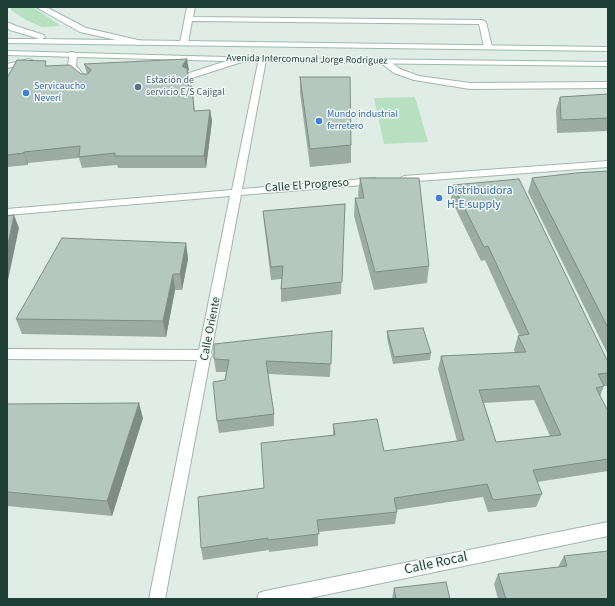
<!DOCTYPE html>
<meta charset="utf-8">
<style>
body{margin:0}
#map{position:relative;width:615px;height:606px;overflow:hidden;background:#e0ede7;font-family:"Source Sans 3",sans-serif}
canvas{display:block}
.frame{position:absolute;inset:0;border:8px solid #1f3f36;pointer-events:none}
</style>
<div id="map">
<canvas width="615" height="606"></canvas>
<div class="frame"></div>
</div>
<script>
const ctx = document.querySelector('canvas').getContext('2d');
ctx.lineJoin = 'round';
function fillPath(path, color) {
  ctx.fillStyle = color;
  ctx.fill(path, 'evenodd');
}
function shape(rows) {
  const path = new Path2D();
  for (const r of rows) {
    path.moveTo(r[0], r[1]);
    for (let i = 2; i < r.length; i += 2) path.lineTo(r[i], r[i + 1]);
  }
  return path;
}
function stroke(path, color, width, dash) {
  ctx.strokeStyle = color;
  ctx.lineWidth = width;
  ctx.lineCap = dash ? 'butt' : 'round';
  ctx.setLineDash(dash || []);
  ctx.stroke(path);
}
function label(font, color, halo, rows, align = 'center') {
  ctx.font = font + ' "Source Sans 3",sans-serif';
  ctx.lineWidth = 3;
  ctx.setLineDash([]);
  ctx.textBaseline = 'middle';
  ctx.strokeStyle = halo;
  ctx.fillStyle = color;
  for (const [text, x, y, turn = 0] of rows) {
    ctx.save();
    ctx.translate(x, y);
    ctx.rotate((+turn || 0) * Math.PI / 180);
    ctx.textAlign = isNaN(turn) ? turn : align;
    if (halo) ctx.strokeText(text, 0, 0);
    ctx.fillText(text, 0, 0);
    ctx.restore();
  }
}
const green = shape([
 [11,7,33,7,61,26,42,27,26,20,11,10],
 [415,97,428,142,384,144,374,98]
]);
const service = shape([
 [36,7,46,7,86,28,142,41,143,43,139,45,80,32,36,7],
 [187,7,195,7,193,17,482,20,486,22,492,47,488,49,484,47,479,24,192,21,188,43,184,45,180,43,187,7],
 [70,52,73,52,77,54,76,66,87,79,86,81,80,81,75,77,68,66,70,52],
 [239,57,245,57,246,59,245,61,192,78,186,78,185,76,186,74,239,57],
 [381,59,387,59,400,69,419,76,470,83,608,82,608,88,470,89,414,80,394,73,381,63,380,61,381,59]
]);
const minor = shape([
 [259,58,265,58,266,60,242,189,375,178,380,181,375,184,241,195,211,353,212,355,210,359,165,599,149,599,197,360,7,359,7,349,199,350,230,196,7,215,7,209,232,190,259,58],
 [608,161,608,167,404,182,399,179,404,176,608,161],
 [608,522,608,536,305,599,257,599,259,593,265,591,608,522]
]);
const secondary = shape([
 [7,22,16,26,44,35,45,37,42,39,608,47,608,51,7,43,7,39,40,39,10,30,7,27,7,22],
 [7,51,262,58,608,62,608,66,262,62,7,55,7,51],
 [29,59,33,61,32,63,7,68,7,64,29,59]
]);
const wall = shape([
 [84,64,189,70,188,71,189,86,193,97,195,111,210,110,212,121,206,168,118,168,117,165,82,168,79,158,28,163,28,165,7,167,7,78,47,66,81,74,87,74],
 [300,77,351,145,351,163,310,167,300,93],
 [608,94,608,131,557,133,556,110,560,97],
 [608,171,608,355,528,192,532,178],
 [360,178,429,266,427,283,374,290,354,216,355,198,359,198,358,195],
 [453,185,608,362,608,386,604,386,600,396,608,411,608,471,537,482,542,494,536,507,488,512,483,497,396,510,397,512,395,524,318,532,318,546,269,552,269,550,203,560,201,548,264,488,333,436,333,424,384,451,457,441,438,369,441,356,515,353,514,350,518,336,519,335,485,260,481,261,451,199],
 [534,400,550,436,496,442,484,403],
 [345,204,341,294,281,302,281,289,282,279,271,280,264,223,263,211],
 [186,243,188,259,182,290,175,290,166,337,22,334,16,319],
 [332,331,330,377,268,374,274,414,274,426,219,433,217,421,226,372,216,372,214,359],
 [387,331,431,353,430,360,393,364,387,338],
 [7,404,143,418,112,516,7,506],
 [564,556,608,599,498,599,494,584,498,574,558,567],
 [394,588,450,599,392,599]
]);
const shadedWall = shape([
 [187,59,189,70,188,71,189,80,189,97,188,86,182,66],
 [210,110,212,121,206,168,204,156],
 [24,152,28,163,28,165,24,153],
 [14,215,19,228,7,285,7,249],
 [186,243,188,259,182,290,180,274],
 [173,274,175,290,166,337,163,321],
 [139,403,143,418,112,516,107,501]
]);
const building = shape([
 [187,59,182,66,185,68,187,68,188,86,192,86,194,111,210,110,204,156,115,156,115,153,79,157,80,146,24,152,24,153,7,155,7,78,17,60,46,61,45,66,70,65,81,74,88,74,91,70,84,64,187,59],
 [300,77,350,77,351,145,310,149,300,77],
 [608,94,608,118,561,120,560,97,608,94],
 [608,171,608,328,532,178,576,173,608,171],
 [360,178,419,178,429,266,375,272,355,198,364,198,360,178],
 [519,179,608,362,608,373,598,374,604,386,596,388,608,411,608,459,533,470,542,494,493,500,487,484,394,498,397,512,317,520,319,534,268,540,268,538,201,548,198,497,264,488,261,443,335,435,333,424,377,419,384,451,464,440,441,356,526,352,518,336,529,334,488,246,484,247,453,185,519,179],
 [539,386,561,435,496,442,479,390,539,386],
 [345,204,342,282,281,289,283,266,271,267,263,211,345,204],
 [14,215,7,249,7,216,14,215],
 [62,238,186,243,180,274,173,274,163,321,16,319,62,238],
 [423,328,431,353,394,357,387,331,423,328],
 [332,331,331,364,266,361,274,414,217,421,213,382,225,380,229,360,214,359,214,344,332,331],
 [139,403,107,501,7,492,7,404,139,403],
 [608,551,608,599,506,599,498,574,567,566,564,556,608,551],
 [446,582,450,599,396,599,394,588,446,582]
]);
const markers = [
 [138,87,4,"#5c6f8a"],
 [26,93,4,"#3f7fe0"],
 [319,121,4,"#3f7fe0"],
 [439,198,4,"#3f7fe0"]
];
const farStreetnames = [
 ["Avenida Intercomunal Jorge Rodriguez",307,60,1]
];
const farServicenames = [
 ["Estación de",146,81],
 ["servicio E/S Cajigal",146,93]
];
const farShopnames = [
 ["Servicaucho",34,87],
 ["Neverí",34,99],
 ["Mundo industrial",327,115],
 ["ferretero",327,127]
];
const streetNames = [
 ["Calle El Progreso",307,186,-4],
 ["Calle Oriente",211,329,-79]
];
const shopNames = [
 ["Distribuidora",447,191],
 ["H-E supply",447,205]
];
const nearStreetnames = [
 ["Calle Rocal",436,564,-12]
];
fillPath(green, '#b7e0c1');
stroke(service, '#a2b5ae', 2);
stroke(minor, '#a2b5ae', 2);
stroke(secondary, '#9dbaaf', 2);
fillPath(service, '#fff');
fillPath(minor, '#fff');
fillPath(secondary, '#fff');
fillPath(wall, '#9caca5');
fillPath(shadedWall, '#7f8c86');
fillPath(building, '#b5c8c0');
stroke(building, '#7f8c86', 1);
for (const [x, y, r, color] of markers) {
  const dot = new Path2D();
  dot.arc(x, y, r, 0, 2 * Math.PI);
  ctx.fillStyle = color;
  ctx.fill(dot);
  stroke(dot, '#f1f9f5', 1.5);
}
label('10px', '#1f3f36', '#f1f9f5', farStreetnames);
label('10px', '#4e5e75', '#f1f9f5', farServicenames, 'left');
label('10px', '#366cbe', '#f1f9f5', farShopnames, 'left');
label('12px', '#1f3f36', '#f1f9f5', streetNames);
label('12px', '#366cbe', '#f1f9f5', shopNames, 'left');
label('14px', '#1f3f36', '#f1f9f5', nearStreetnames);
</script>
